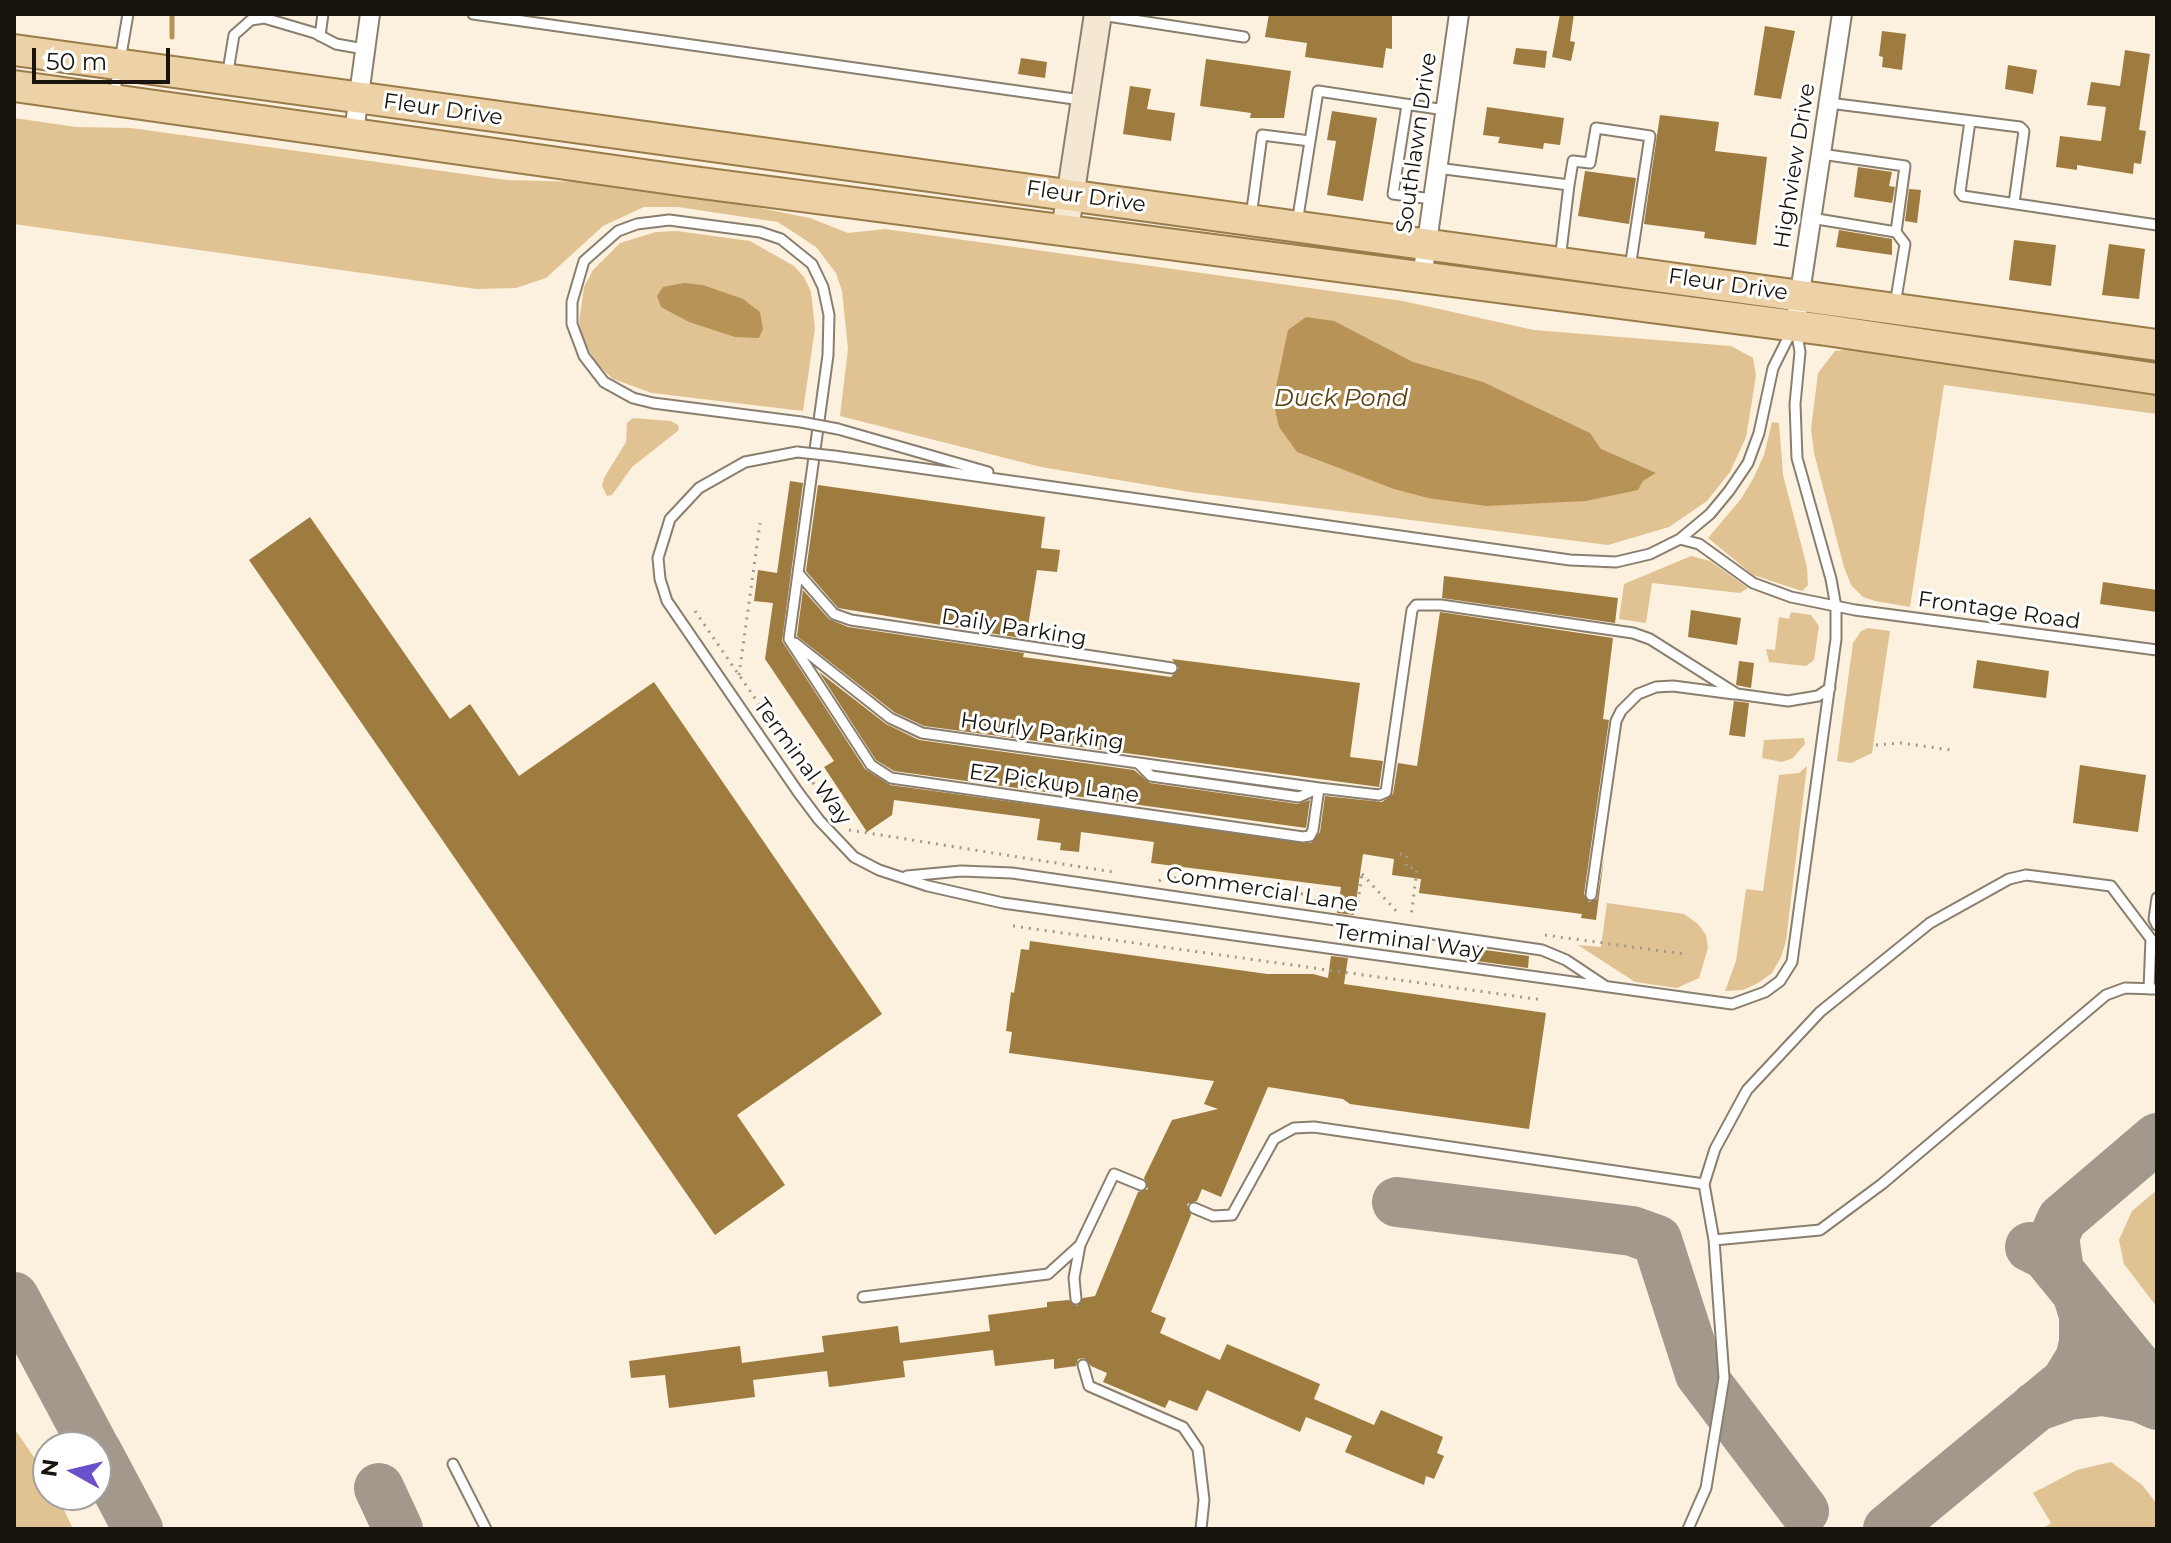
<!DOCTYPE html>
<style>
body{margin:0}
#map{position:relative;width:2171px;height:1543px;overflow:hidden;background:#fcf0de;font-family:Montserrat,sans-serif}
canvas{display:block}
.frame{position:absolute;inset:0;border:16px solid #18140d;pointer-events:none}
.north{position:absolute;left:32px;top:1431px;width:80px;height:80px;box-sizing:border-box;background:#fff;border:2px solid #a3a19e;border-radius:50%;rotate:278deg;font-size:22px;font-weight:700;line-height:32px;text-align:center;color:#18140d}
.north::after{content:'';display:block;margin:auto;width:28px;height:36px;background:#6c50c9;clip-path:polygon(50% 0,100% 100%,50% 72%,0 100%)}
.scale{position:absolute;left:32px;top:48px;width:138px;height:36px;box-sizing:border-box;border:4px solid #18140d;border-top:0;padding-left:10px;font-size:24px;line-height:28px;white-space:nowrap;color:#18140d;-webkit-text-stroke:6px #fff;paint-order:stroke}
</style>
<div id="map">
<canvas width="2171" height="1543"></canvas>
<div class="frame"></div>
<div class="north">N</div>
<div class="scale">50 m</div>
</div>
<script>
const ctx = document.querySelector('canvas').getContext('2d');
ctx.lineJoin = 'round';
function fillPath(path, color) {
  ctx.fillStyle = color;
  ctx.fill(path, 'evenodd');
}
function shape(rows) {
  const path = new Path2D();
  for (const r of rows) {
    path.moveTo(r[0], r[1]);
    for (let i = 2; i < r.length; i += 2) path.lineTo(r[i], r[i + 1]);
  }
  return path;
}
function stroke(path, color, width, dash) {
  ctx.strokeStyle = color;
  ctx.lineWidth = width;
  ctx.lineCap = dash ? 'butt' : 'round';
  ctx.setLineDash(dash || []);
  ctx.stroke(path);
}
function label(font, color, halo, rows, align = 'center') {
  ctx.font = font + ' Montserrat,sans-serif';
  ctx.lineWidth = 6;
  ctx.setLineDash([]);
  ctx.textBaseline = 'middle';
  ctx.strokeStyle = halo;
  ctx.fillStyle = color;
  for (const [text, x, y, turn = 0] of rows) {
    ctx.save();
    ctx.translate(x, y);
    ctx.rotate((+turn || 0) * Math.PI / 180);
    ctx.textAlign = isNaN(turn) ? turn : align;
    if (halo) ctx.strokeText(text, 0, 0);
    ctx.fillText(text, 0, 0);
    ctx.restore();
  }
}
const green = shape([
 [14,118,76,127,131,128,507,180,582,182,755,207,810,218,848,233,885,229,1403,301,1534,330,1731,346,1753,358,1756,375,1751,407,1746,437,1730,472,1707,501,1669,527,1608,545,1190,492,1041,467,840,416,848,349,842,291,836,273,816,247,778,222,678,207,644,207,603,226,546,278,516,288,476,289,14,224],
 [677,231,750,241,794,266,804,277,811,292,815,328,803,411,652,393,613,379,597,364,582,338,579,322,584,287,593,270,620,243,656,232],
 [1850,349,2157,391,2157,414,1944,385,1910,607,1875,601,1863,597,1851,585,1844,567,1814,453,1811,429,1818,373,1835,351],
 [633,418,671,421,678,425,679,430,632,467,612,495,607,496,602,486,604,478,626,442,627,423],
 [1772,422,1779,423,1783,475,1807,567,1808,585,1802,591,1753,575,1708,538,1741,499,1754,477,1764,455],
 [1691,556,1710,561,1748,588,1740,593,1652,583,1646,623,1619,619,1624,584],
 [1791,612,1811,615,1819,626,1814,660,1806,666,1769,662,1766,649,1775,650,1779,617,1789,619],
 [1868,628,1890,631,1872,753,1851,763,1837,761,1853,643,1861,631],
 [1804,738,1805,744,1793,758,1782,762,1762,758,1764,740],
 [1807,766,1786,941,1781,957,1772,973,1758,983,1743,990,1725,991,1736,961,1746,889,1763,891,1779,775,1799,773],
 [1607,903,1684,914,1698,924,1706,935,1708,948,1699,978,1677,988,1635,982,1578,945,1601,947],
 [2157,1190,2157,1307,2124,1264,2119,1240,2132,1211],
 [14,1428,46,1475,48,1495,57,1495,73,1529,14,1529],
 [2111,1462,2142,1485,2157,1504,2157,1529,2042,1529,2051,1523,2033,1493,2077,1470]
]);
const water = shape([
 [684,283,703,285,743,299,760,312,763,329,759,338,735,337,689,322,661,307,657,296,663,287],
 [1306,317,1334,321,1413,362,1483,382,1590,433,1601,449,1656,473,1643,481,1638,490,1586,501,1486,506,1428,498,1394,489,1297,452,1279,427,1273,401,1288,330]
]);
const stream = shape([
 [172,37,172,14]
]);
const taxiway = shape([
 [1397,1202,1632,1231,1657,1240,1700,1374,1804,1511],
 [2030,1247,2046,1255,2157,1391],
 [2059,1271,2054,1237,2062,1219,2157,1138],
 [14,1297,94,1447],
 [2035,1407,2069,1395,2103,1391,2139,1397,2157,1405],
 [96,1450,138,1529],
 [379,1488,398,1529],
 [1888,1529,2066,1382,2080,1359,2084,1343,2084,1315,2077,1293]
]);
const building = shape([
 [1269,14,1392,14,1392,49,1386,48,1383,68,1305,57,1307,43,1265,37],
 [1560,14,1574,14,1570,41,1575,42,1571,61,1552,57],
 [1765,26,1795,31,1781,99,1754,95],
 [1882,31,1906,34,1902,70,1882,67,1883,57,1879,56],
 [1516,48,1547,51,1545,68,1513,64],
 [2125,50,2150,54,2139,130,2146,131,2141,164,2134,163,2133,174,2077,165,2077,170,2056,167,2060,136,2101,141,2106,107,2087,105,2091,82,2120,86],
 [1021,58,1047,62,1045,78,1018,74],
 [1206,59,1291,71,1284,118,1250,118,1251,113,1200,106],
 [2008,65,2037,70,2033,94,2005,89],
 [1130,86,1151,89,1147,109,1175,113,1171,141,1123,134],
 [1487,107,1564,118,1560,145,1544,143,1543,149,1498,143,1500,137,1483,135],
 [1332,111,1377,118,1363,201,1327,195,1336,141,1327,140],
 [1660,115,1719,122,1715,151,1767,157,1756,245,1704,238,1705,232,1644,224],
 [1858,167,1892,172,1889,186,1895,187,1892,203,1854,197],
 [1585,171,1636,178,1629,224,1578,216],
 [1909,189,1921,190,1917,223,1905,221],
 [1839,230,1892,239,1892,255,1836,247],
 [2014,240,2056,245,2051,286,2009,280],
 [2109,244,2145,249,2139,299,2102,295],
 [790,481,803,483,782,641,865,769,890,785,1311,843,1320,832,1325,796,1382,802,1393,794,1398,763,1417,766,1440,612,1613,638,1603,719,1609,720,1584,894,1589,902,1597,899,1604,857,1596,920,1581,918,1582,914,1419,893,1421,879,1392,875,1394,859,1363,854,1354,915,1337,913,1341,887,1151,863,1154,842,1081,832,1079,852,1060,850,1061,843,1037,840,1040,819,894,800,892,815,867,832,824,767,834,761,765,659,773,603,754,601,758,570,777,573],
 [818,485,1045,517,1041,548,1060,550,1057,572,1037,570,1026,639,838,608,806,571],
 [310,517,450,719,470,704,519,776,654,682,882,1014,737,1115,785,1185,715,1235,249,560],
 [1444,576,1618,598,1615,623,1442,598],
 [2103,582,2157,590,2157,612,2100,604],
 [803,590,829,619,848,627,1024,653,1023,657,1171,677,1179,668,1172,659,1360,683,1350,757,1383,761,1379,787,924,726,894,712,797,636],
 [1691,610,1741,618,1737,645,1688,637],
 [1977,660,2049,671,2046,698,1973,688],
 [1739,661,1754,663,1751,688,1736,685],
 [819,672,886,724,919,740,1134,770,1150,783,1298,804,1310,800,1306,828,894,771,876,760],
 [1734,701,1749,703,1745,737,1729,735],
 [2080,765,2146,775,2138,832,2073,823],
 [1030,941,1267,974,1313,974,1328,978,1331,956,1348,958,1344,984,1546,1013,1529,1129,1350,1104,1343,1099,1268,1087,1221,1197,1202,1189,1197,1201,1187,1204,1191,1215,1151,1312,1166,1318,1160,1333,1220,1360,1227,1344,1320,1384,1314,1399,1374,1425,1381,1410,1443,1437,1437,1453,1444,1456,1434,1479,1426,1476,1424,1485,1345,1452,1352,1436,1306,1417,1300,1432,1207,1390,1197,1411,1169,1400,1165,1408,1103,1382,1107,1373,1091,1366,1084,1358,1078,1359,1076,1366,1054,1369,1054,1359,995,1366,993,1350,903,1361,905,1377,838,1386,829,1387,827,1371,753,1380,755,1397,669,1408,665,1375,631,1378,629,1361,740,1346,742,1363,824,1352,822,1336,898,1326,900,1343,990,1331,988,1315,1047,1307,1047,1302,1069,1300,1077,1306,1083,1298,1095,1296,1138,1192,1148,1189,1144,1178,1172,1120,1218,1109,1204,1104,1214,1081,1009,1053,1012,1032,1006,1031,1011,992,1014,993,1021,949,1029,950],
 [1478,949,1529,956,1528,968,1476,961]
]);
const path = shape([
 [695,611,838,819],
 [739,675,760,523],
 [1876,745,1901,743,1951,750],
 [831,808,844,798],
 [849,830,1113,872],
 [1400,854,1407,855,1406,867,1417,869,1411,917],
 [1362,874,1400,915],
 [1159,881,1166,877,1311,895,1317,903],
 [1357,910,1362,874],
 [1013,926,1543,1000],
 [1545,935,1684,954]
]);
const lane = shape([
 [473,14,1081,100],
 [1101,15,1244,37],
 [320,36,323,14],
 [227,77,234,35,251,20,264,18,315,33,336,44,364,49],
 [114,96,128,14],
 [1829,103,2020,127,2024,131,2014,203],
 [1407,105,1393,194,1432,199],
 [1970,121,1960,192,1963,196,2157,225],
 [1821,154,1905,166,1896,232,1905,244,1895,305],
 [1437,168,1569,185,1560,260],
 [1569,185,1573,161,1590,163,1596,128,1650,136,1630,268],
 [1251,217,1262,135,1310,141],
 [1811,218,1896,232],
 [1297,223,1318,91,1445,110],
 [838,429,988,472],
 [797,452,745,462,699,488,670,519,658,558,660,579,667,601,798,792,819,820,854,857,879,870,928,886,1003,903,1732,1004,1765,992,1780,981,1792,962,1836,639,1836,607,1831,579,1797,458,1795,404,1800,352,1796,329],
 [834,456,1570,560,1616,562,1650,554,1680,539,1710,514,1729,491,1748,463,1759,433,1773,368,1791,332],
 [1680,539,1699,544,1753,583,1791,597,1855,610,2157,650],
 [798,573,834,614,851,620,1172,668],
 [789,639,871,765,891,778,1303,837,1310,836,1313,830,1319,788,1379,795,1386,792,1412,610,1416,605,1441,605,1633,633,1650,639,1737,694,1788,701,1818,696,1830,688],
 [789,639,828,355,829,315,823,287,812,264,781,239,760,232,669,220,637,224,618,231,584,261,572,302,572,324,584,356,604,382,633,398,653,403,801,422],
 [795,643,890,718,922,733,1319,788],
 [1139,764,1151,776,1299,797,1319,788],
 [907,876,961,871,1012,873,1542,950,1566,960,1605,986],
 [1591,895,1616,721,1621,711,1638,694,1656,687,1673,686,1734,694],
 [2157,898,2154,919,2157,925],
 [1704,1184,1715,1149,1747,1090,1820,1012,1930,923,2009,879,2026,875,2111,886,2151,939,2149,989],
 [1194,1208,1213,1216,1232,1215,1274,1139,1294,1128,1314,1127,1704,1184,1714,1240,1820,1230,1882,1184,2106,995,2125,988,2157,989],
 [863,1297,1048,1274,1080,1245,1114,1174,1141,1185],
 [1076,1299,1074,1278,1080,1245],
 [1083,1365,1089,1386,1183,1427,1198,1449,1204,1500,1201,1529],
 [453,1464,486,1529],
 [1688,1529,1706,1488,1724,1378,1714,1240]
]);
const street = shape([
 [354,132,370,14],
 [1422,278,1459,14],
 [1795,326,1842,14]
]);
const secondary = shape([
 [1065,230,1098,14]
]);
const primary = shape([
 [14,50,2157,345],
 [14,86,686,181,1826,330,2157,379]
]);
const laneBridge = shape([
 [801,422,838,429],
 [797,452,834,456]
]);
const streetNames = [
 ["Fleur Drive",443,110,8],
 ["Southlawn Drive",1417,143,-82],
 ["Highview Drive",1795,166,-81],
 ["Fleur Drive",1086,197,8],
 ["Fleur Drive",1728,285,8],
 ["Frontage Road",1999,611,8],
 ["Daily Parking",1014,628,9],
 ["Hourly Parking",1042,732,8],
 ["Terminal Way",802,762,54],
 ["EZ Pickup Lane",1054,784,8],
 ["Commercial Lane",1262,890,9],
 ["Terminal Way",1409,942,8]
];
const waterNames = [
 ["Duck Pond",1341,399]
];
fillPath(green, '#e1c393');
fillPath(water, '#b79357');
stroke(stream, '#b79357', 5);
stroke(taxiway, '#a2998c', 50);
fillPath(building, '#9e7b3f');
stroke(lane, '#8a7f6f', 13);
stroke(street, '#8a7f6f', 22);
stroke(secondary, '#8a7f6f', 30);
stroke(primary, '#997c4a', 34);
stroke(path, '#a1998b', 3, [2, 6]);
stroke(lane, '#fff', 9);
stroke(street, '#fff', 18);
stroke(secondary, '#f5e8d3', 26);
stroke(primary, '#ecd2a6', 30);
stroke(laneBridge, '#8a7f6f', 13, []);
stroke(laneBridge, '#fff', 9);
label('22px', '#18140d', '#fff', streetNames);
label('italic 24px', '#5a4110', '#fff', waterNames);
</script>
